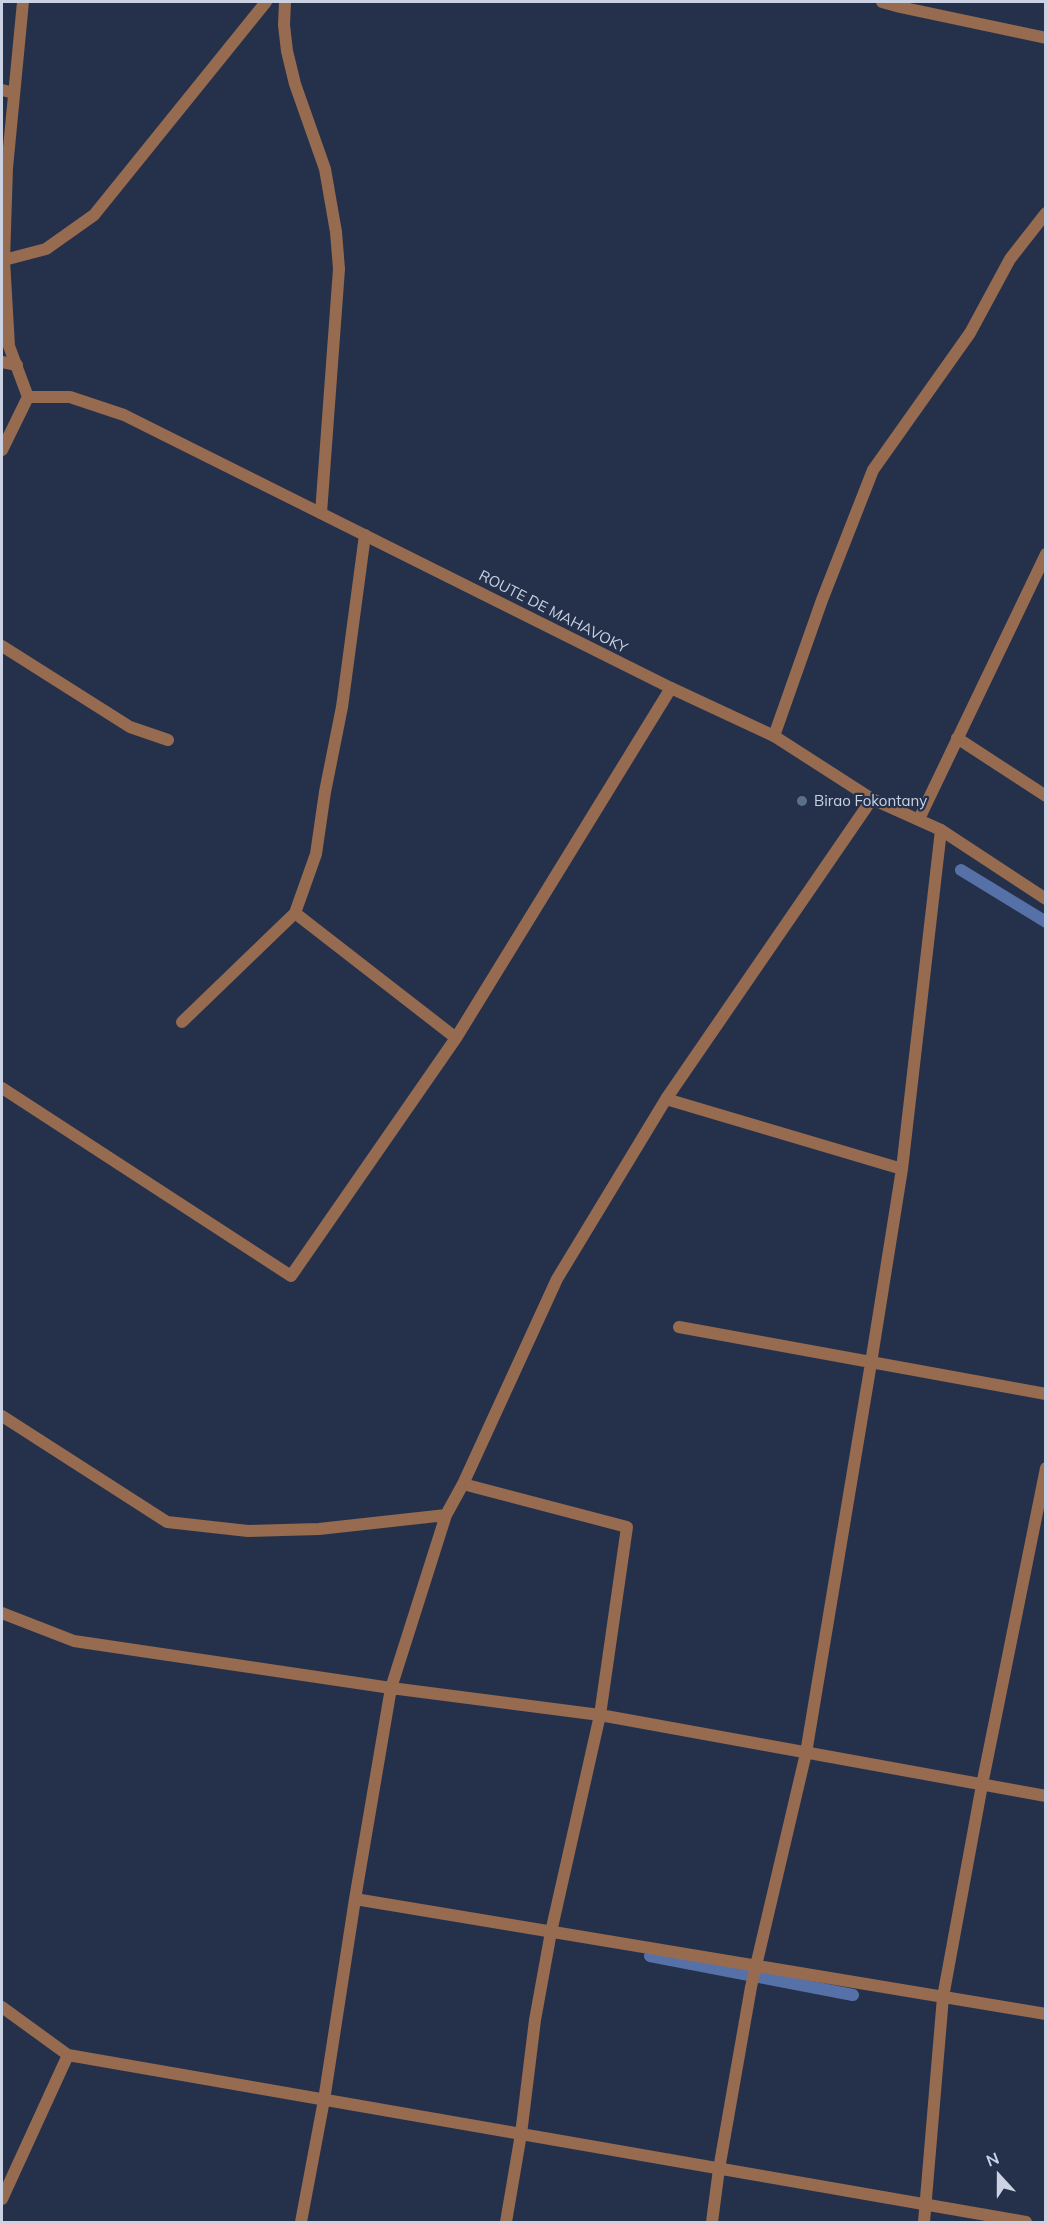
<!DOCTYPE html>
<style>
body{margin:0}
#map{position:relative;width:1047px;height:2224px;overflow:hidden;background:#25314b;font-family:Mulish,sans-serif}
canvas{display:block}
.frame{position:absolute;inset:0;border:3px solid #cad2e3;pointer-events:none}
.north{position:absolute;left:969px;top:2146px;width:60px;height:60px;-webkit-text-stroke:4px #25314b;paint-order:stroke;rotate:339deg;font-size:16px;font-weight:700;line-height:24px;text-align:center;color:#cad2e3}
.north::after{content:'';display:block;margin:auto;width:21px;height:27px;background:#cad2e3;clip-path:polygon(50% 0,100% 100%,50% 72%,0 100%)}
</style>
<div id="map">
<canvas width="1047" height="2224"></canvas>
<div class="frame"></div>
<div class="north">N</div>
</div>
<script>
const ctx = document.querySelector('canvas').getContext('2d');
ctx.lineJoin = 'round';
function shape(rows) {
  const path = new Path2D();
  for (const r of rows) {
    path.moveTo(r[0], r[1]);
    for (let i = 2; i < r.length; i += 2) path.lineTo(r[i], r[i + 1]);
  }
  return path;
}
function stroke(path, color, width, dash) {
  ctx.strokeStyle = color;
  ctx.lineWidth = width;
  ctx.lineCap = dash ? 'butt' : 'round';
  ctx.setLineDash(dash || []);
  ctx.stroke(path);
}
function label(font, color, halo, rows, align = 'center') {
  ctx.font = font + ' Mulish,sans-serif';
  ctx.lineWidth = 4.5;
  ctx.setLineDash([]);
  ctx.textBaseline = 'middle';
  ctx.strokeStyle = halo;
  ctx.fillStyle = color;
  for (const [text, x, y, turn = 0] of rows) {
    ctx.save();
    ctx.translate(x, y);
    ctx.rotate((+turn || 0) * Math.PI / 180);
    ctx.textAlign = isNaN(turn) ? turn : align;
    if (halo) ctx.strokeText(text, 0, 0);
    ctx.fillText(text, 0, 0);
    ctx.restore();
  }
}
const stream = shape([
 [961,870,1046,922],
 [650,1956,853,1995]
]);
const minor = shape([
 [285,2,284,25,287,51,295,84,325,169,336,232,339,269,321,513],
 [882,2,900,7,1046,38],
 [2,90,14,93],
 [4,260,46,249,94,215,266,2],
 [2,362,17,365],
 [2,646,130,727,168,740],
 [774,736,822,600,873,470,970,333,1010,259,1046,213],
 [957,738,1046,796],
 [919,819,1046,554],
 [295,913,456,1038],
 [182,1022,295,913,316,854,325,792,342,707,365,535],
 [2,1088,291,1276,456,1038,671,688],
 [666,1099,902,1169],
 [679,1327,1046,1394],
 [2,1416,167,1522,248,1531,319,1529,446,1515],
 [463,1484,627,1527,600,1715,551,1932,535,2020,521,2134,506,2222],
 [2,1613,74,1641,391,1688,600,1715,1046,1796],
 [355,1899,1046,2014],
 [2,2007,68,2055,1026,2222],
 [2,2199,68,2055],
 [301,2222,324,2100,355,1899,391,1688,446,1515,463,1484,557,1279,666,1099,872,799],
 [712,2222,719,2169,751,1987,806,1753,871,1363,902,1169,941,830],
 [924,2222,943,1997,982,1785,1046,1468]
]);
const tertiary = shape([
 [23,2,7,168,4,260,9,346,28,397],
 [28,397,70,397,124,415,671,688,774,736,872,799,941,830,1046,899],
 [2,450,28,397]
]);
const markers = [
 [802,801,6,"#5c6f8a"]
];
const streetNames = [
 ["ROUTE DE MAHAVOKY",553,612,27]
];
const poiNames = [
 ["Birao Fokontany",814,801]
];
stroke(stream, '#5671a7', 12);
stroke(minor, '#966b50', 12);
stroke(tertiary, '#966b50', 12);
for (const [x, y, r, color] of markers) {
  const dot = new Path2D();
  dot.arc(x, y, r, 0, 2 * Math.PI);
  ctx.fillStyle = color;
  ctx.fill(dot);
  stroke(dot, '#25314b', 2);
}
label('15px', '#cad2e3', '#25314b', streetNames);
label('15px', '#cad2e3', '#25314b', poiNames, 'left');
</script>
